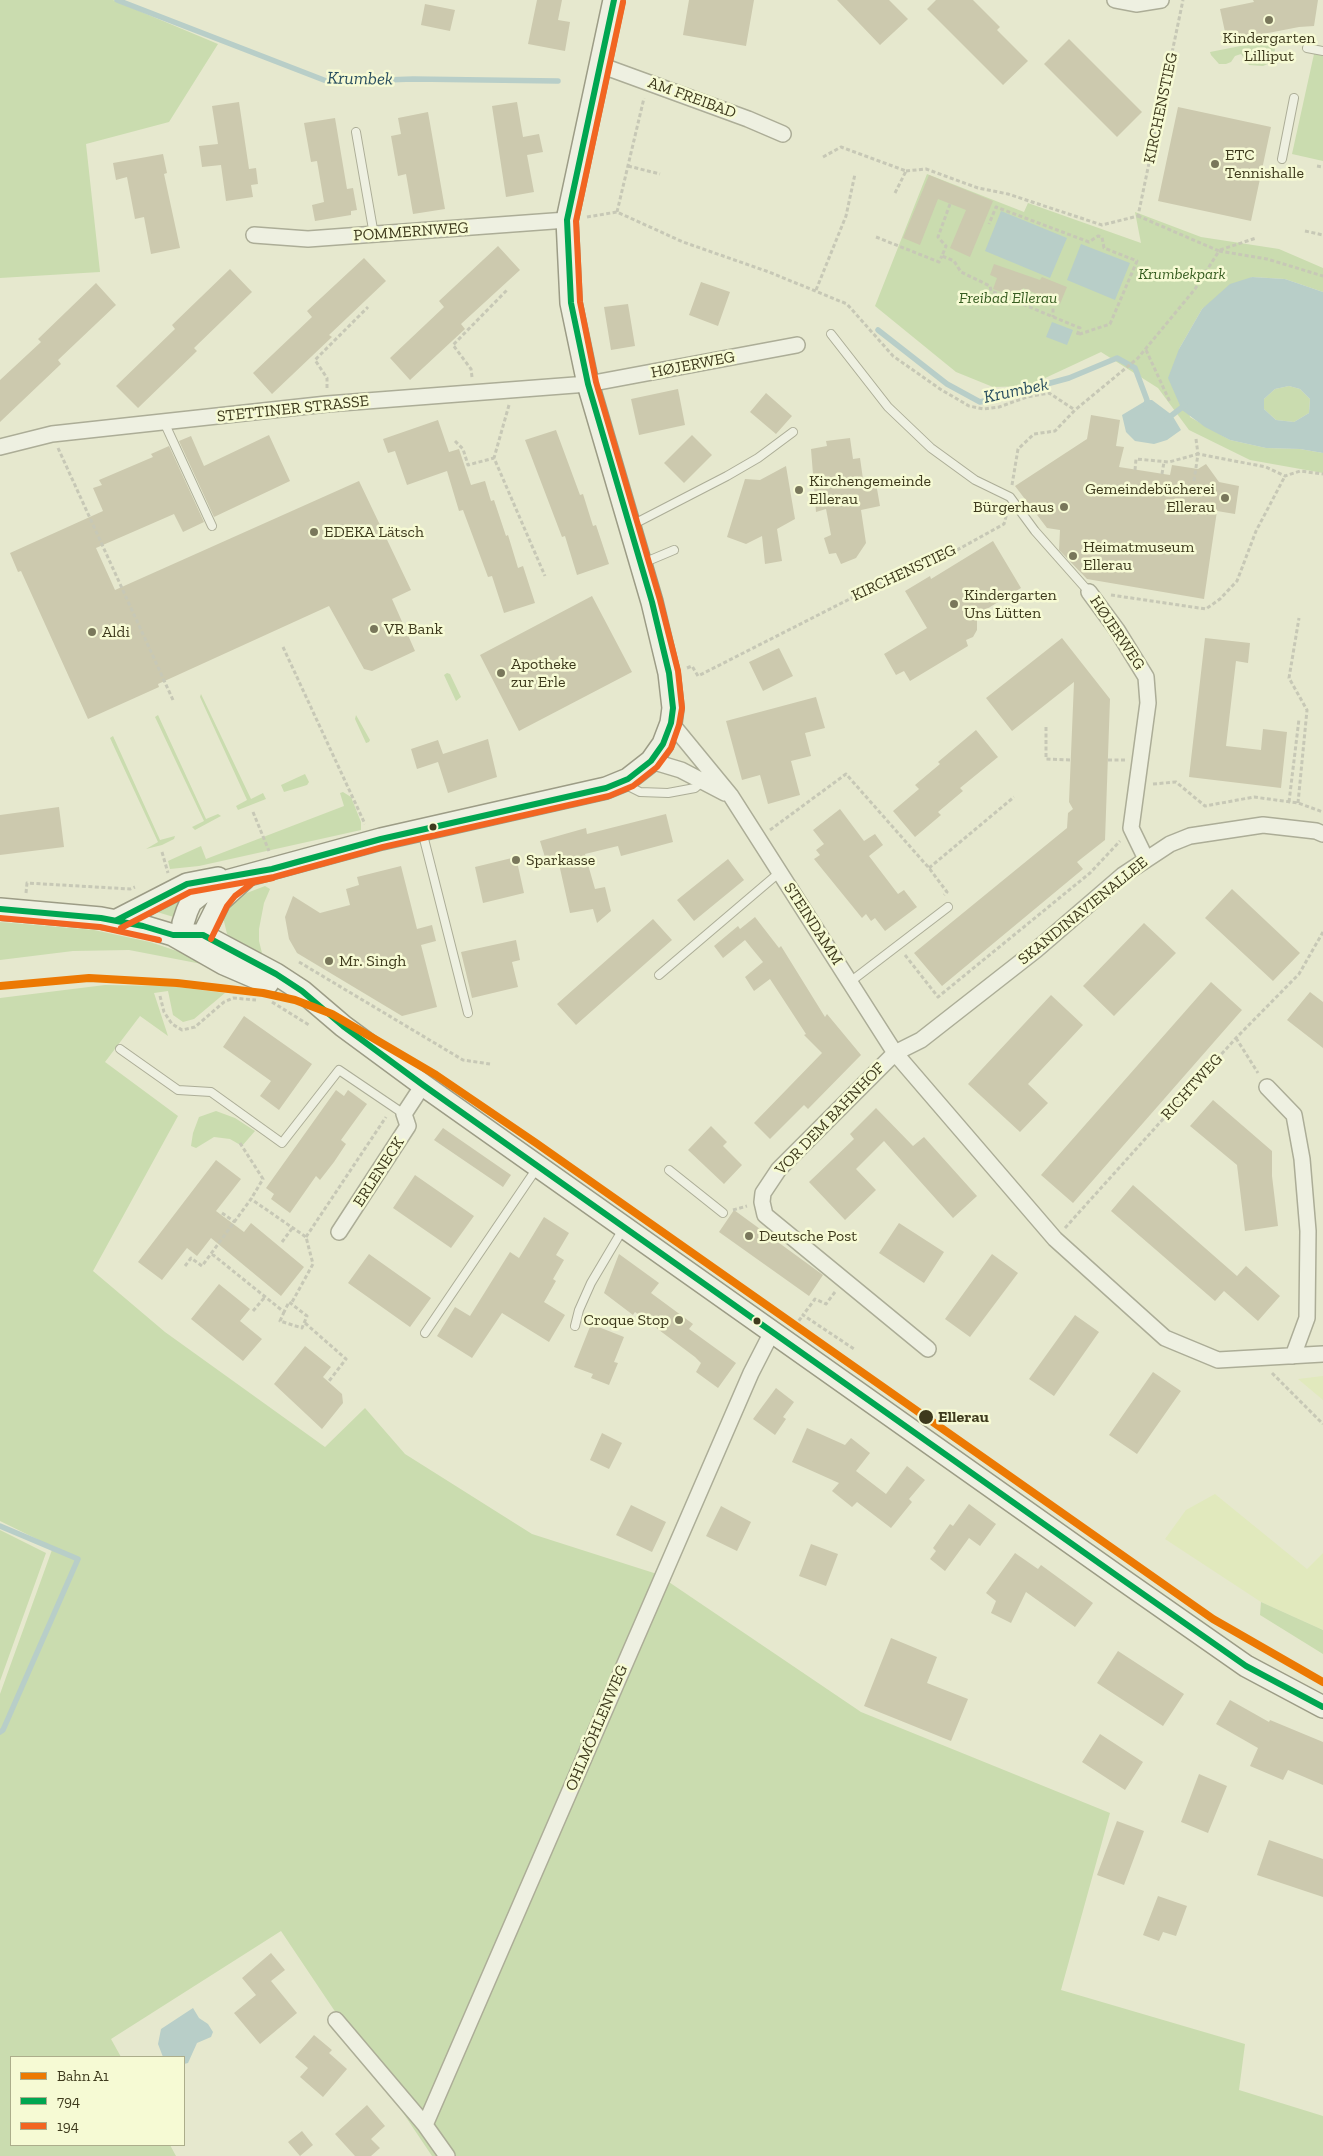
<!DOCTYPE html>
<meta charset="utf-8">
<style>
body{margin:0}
#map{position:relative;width:1323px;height:2156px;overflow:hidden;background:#e6e8ce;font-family:"Zilla Slab",serif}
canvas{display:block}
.legend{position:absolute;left:10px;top:2056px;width:175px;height:90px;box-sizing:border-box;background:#f6fad4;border:1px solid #acad8b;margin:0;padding:6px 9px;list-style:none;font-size:15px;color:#3e3a1d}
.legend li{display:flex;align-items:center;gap:10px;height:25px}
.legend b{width:25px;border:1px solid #acad8b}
</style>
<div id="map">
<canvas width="1323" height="2156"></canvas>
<ul class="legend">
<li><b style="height:6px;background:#ec7903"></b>Bahn A1</li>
<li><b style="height:6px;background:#00a651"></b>794</li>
<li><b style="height:6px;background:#f26522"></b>194</li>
</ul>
</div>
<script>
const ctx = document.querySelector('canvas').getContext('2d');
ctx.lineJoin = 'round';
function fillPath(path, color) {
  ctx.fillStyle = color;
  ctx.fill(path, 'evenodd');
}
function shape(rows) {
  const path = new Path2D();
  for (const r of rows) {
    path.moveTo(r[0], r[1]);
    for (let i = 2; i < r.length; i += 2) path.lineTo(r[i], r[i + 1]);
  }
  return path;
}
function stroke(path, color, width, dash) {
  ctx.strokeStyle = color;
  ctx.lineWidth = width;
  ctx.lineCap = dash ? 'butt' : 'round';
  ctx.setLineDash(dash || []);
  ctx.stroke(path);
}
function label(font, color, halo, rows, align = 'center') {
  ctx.font = font + ' "Zilla Slab",serif';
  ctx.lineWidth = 5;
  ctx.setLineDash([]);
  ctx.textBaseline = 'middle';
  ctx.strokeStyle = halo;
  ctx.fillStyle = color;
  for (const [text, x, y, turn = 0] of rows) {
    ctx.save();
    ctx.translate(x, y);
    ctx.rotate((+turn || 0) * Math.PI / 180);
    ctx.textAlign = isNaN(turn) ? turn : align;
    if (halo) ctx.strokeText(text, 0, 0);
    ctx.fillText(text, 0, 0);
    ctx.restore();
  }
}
const farmland = shape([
 [1323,1376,1323,1400,1298,1379],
 [1215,1494,1307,1569,1323,1553,1323,1630,1261,1602,1165,1539,1186,1510]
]);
const green = shape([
 [0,0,113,0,218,44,169,122,86,144,100,272,0,278],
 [1276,39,1274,58,1270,63,1263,66,1249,65,1241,54,1235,56,1231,62,1226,64,1219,64,1211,55,1210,52],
 [1314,54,1323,56,1323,161,1292,154],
 [927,174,1024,212,1028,203,1141,243,1135,212,1201,237,1279,249,1323,268,1323,292,1285,279,1252,277,1202,309,1179,349,1190,417,1230,440,1266,448,1300,449,1323,453,1323,473,1250,460,1189,430,1158,388,1101,352,1028,386,993,387,956,372,875,306],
 [1289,386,1300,389,1310,399,1309,413,1294,422,1276,420,1264,409,1264,399,1275,389],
 [447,673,450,674,461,697,456,701,444,675],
 [201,694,251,799,263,793,266,799,238,810,236,806,247,800,200,697],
 [158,715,206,819,218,814,221,816,195,830,192,827,204,821,155,717],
 [356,715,370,740,369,742,366,743,355,719],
 [113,736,160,840,175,836,174,839,162,845,146,849,158,842,110,738],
 [305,774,309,782,307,785,284,792,281,785],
 [343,792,351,797,361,822,361,830,199,866,170,869,168,861,201,846,206,859,344,806,340,793],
 [265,886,270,889,264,903,259,929,259,941,264,961,227,934,223,917,225,911,239,896],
 [186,893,177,918,157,912,158,908],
 [0,922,94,930,150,942,183,953,207,965,129,950,73,951,0,960],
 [105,985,170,986,225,993,194,1019,183,1022,173,1015,168,991,154,993,168,1036,140,1016,105,1062,178,1116,93,1271,165,1332,325,1447,365,1408,405,1454,532,1534,657,1574,861,1712,1110,1813,1061,1990,1245,2044,1239,2090,1323,2116,1323,2156,432,2156,281,1931,111,2039,121,2057,11,2057,11,2145,170,2145,176,2156,0,2156,0,1694,53,1547,0,1521,0,998],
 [216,1111,235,1118,255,1131,242,1146,230,1139,214,1137,196,1148,191,1146,193,1133,199,1117],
 [0,1530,46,1553,0,1681],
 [1261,1602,1323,1630,1323,1654,1260,1615]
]);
const water = shape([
 [1001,211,1067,238,1050,278,985,251],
 [1081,244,1130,263,1115,300,1067,280],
 [1252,277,1285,279,1323,292,1323,453,1300,449,1266,448,1230,440,1205,427,1182,410,1168,378,1179,349,1202,309,1230,284],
 [1289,386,1300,389,1310,399,1309,413,1294,422,1276,420,1264,409,1264,399,1275,389],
 [1052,322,1073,330,1067,345,1046,337],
 [1147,400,1152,400,1172,415,1181,430,1167,440,1154,444,1135,441,1126,432,1122,415],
 [193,2008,199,2018,208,2024,213,2032,211,2037,197,2043,188,2063,184,2064,184,2057,163,2057,158,2044,161,2029]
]);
const stream = shape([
 [117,0,329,82,413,79,558,81],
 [878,330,947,384,980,402,1069,378,1117,358,1135,368,1147,400,1146,406],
 [1167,419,1185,405],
 [0,1526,78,1559,3,1730,0,1732]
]);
const building = shape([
 [537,0,562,0,558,20,570,22,565,51,528,44],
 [689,0,754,0,746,46,683,35],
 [837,0,889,0,908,19,880,45],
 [936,0,973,0,1000,27,997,30,1028,61,1003,85,927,9],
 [1253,0,1318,0,1314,26,1299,27,1227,41,1220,9,1254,2],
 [425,4,455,10,450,31,421,25],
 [1069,39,1142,112,1117,137,1044,64],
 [239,102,249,169,256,168,258,184,251,185,253,197,226,201,221,165,202,167,199,146,218,144,212,106],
 [517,102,523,137,539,134,543,152,527,155,534,192,506,197,492,106],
 [1178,107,1271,127,1251,221,1158,201],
 [428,112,445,209,413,214,406,174,398,176,391,136,401,134,398,118],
 [335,118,347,189,353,188,357,210,351,211,351,215,315,221,312,205,324,202,317,161,311,162,304,123],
 [163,154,167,173,164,174,180,248,151,254,144,217,135,219,127,177,116,180,113,163],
 [929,175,993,201,970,257,950,248,966,210,938,199,920,245,903,238],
 [498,246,520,270,461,324,465,329,410,380,390,358,444,307,439,301],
 [364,258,386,281,329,335,332,337,272,394,253,373,312,317,307,311],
 [994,264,1040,280,1042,277,1067,287,1060,304,1023,288,1019,298,993,289,997,278,990,275],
 [230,269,252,292,194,348,197,351,138,408,116,386,175,329,172,325],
 [701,282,730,292,718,326,689,315],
 [96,283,116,305,58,360,61,364,0,422,0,380,41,342,38,339],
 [628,304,635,346,611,350,604,307],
 [678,389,685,425,639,435,631,399],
 [766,393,792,416,776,434,750,412],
 [1091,415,1120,420,1116,446,1124,447,1119,467,1170,475,1172,465,1198,469,1206,464,1219,482,1239,486,1235,514,1217,511,1204,599,1087,579,1059,550,1060,530,1047,528,1015,486,1087,439],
 [438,420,449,452,459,449,471,485,485,481,491,501,494,500,506,536,508,535,518,568,523,566,535,603,504,613,492,576,488,577,463,510,459,511,447,471,407,485,395,451,388,453,383,439],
 [556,430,580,495,583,494,593,526,596,525,609,564,577,575,565,536,562,537,525,440],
 [269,435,290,481,214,517,179,441,191,436,204,466],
 [692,435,712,455,684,483,664,463],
 [850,438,853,459,860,458,864,486,876,483,880,506,861,510,866,543,856,558,841,564,836,553,829,554,824,538,831,535,826,509,816,512,811,449,827,446,826,441],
 [169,446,204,522,183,532,174,514,96,548,115,590,359,481,411,590,392,599,415,651,372,671,364,669,329,606,158,684,159,687,88,719,21,571,18,572,10,553,103,511,93,488,102,485,99,480,153,457,151,454],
 [786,466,795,519,777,529,782,561,765,564,762,536,746,544,727,537,745,479,760,480],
 [993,541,1021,588,977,615,977,630,973,637,966,640,968,646,910,681,904,671,896,675,884,654,927,628,905,591,930,576,931,579],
 [592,596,632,672,519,731,480,655],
 [1062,638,1110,699,1105,840,1077,862,1083,869,942,986,914,953,1067,828,1068,813,1073,809,1069,802,1074,682,1012,731,986,698],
 [1205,638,1250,643,1248,663,1236,661,1226,746,1261,750,1263,729,1287,732,1281,788,1189,777],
 [779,648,793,676,763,691,749,662],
 [816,697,825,728,805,733,811,756,791,761,800,795,768,804,760,775,742,780,726,721],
 [976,730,998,757,960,788,963,791,938,812,941,815,915,837,893,811,919,789,915,785,940,764,938,762],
 [488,739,497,777,448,793,438,762,417,769,411,749,438,740,443,754],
 [59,807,64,847,0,855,0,815],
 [840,809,864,841,875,834,883,845,869,856,898,894,904,890,917,907,885,931,875,918,871,921,866,914,862,918,814,859,820,855,816,850,824,844,813,830],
 [666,814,673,842,621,856,618,846,585,854,595,889,605,887,611,911,597,923,593,909,570,913,559,864,548,867,540,841,586,828,587,834],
 [516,857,524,893,483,903,475,867],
 [728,859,744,880,694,921,677,900],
 [401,866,417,929,432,925,436,941,421,945,437,1007,402,1016,297,953,289,939,285,917,293,896,320,913,350,905,346,889,359,885,357,877],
 [1232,889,1300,953,1273,981,1205,918],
 [755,917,779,948,781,946,825,1017,827,1014,861,1055,808,1109,804,1105,770,1139,754,1123,822,1053,804,1035,806,1034,770,979,754,991,745,977,763,962,745,940,723,958,714,946,738,926,740,929],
 [653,919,672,940,576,1025,557,1004],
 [1144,923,1176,953,1114,1016,1083,986],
 [516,940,520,960,512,962,518,987,472,998,461,952],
 [1211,982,1242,1010,1073,1203,1041,1175],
 [1310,992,1323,1002,1323,1048,1287,1020],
 [1051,995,1083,1025,1028,1084,1048,1103,1020,1132,968,1084],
 [244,1016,312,1064,279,1110,260,1096,271,1081,223,1047],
 [336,1090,344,1096,348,1090,367,1104,341,1140,346,1144,334,1162,320,1180,316,1176,290,1213,271,1199,274,1194,266,1188],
 [1213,1100,1272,1151,1272,1176,1278,1226,1245,1231,1237,1165,1190,1126],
 [876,1108,913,1146,924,1137,977,1196,953,1218,884,1141,856,1169,876,1190,845,1220,809,1182,854,1139,850,1134],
 [711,1126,727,1142,723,1146,742,1165,724,1184,688,1150],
 [443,1128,511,1175,503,1187,434,1140],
 [216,1160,241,1179,216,1211,244,1232,251,1223,304,1267,281,1296,211,1238,197,1256,187,1248,162,1280,138,1262],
 [415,1175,474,1216,451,1248,393,1208],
 [1133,1185,1237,1276,1246,1266,1280,1296,1258,1321,1224,1291,1215,1301,1111,1211],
 [734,1210,823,1275,809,1296,719,1232],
 [544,1217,569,1233,556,1255,564,1260,553,1279,556,1281,544,1302,565,1315,549,1342,502,1313,472,1358,437,1336,455,1307,470,1316,510,1252,519,1258],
 [899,1223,944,1252,924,1283,879,1253],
 [369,1254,431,1298,410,1327,348,1283],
 [619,1254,659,1283,651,1293,693,1324,689,1329,736,1363,718,1388,696,1372,701,1363,695,1357,635,1312,633,1315,604,1293],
 [992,1254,1018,1273,970,1337,945,1319],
 [219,1284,250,1309,240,1321,262,1339,243,1361,191,1319],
 [1075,1315,1099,1332,1054,1396,1029,1379],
 [591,1324,624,1337,614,1362,618,1363,609,1385,591,1378,593,1374,574,1367],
 [305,1346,331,1367,323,1377,342,1394,343,1403,322,1429,274,1384],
 [1153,1372,1181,1391,1137,1454,1109,1435],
 [776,1388,794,1402,783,1417,786,1419,775,1435,753,1419],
 [807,1428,845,1445,851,1438,870,1453,856,1471,886,1494,907,1466,925,1480,909,1499,912,1502,891,1528,857,1502,852,1507,832,1491,839,1483,792,1462],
 [602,1433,622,1443,609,1469,590,1460],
 [969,1504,996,1524,980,1546,969,1538,945,1571,930,1559,936,1551,933,1548,950,1524,953,1526],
 [631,1505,666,1522,652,1552,616,1535],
 [721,1506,751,1522,737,1551,706,1536],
 [811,1544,838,1554,826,1586,799,1576],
 [1015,1553,1038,1569,1041,1565,1093,1603,1075,1627,1026,1592,1011,1623,991,1613,996,1601,986,1593],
 [891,1638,937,1657,927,1683,968,1699,951,1741,864,1706],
 [1118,1651,1184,1694,1163,1726,1097,1683],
 [1230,1700,1269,1722,1270,1720,1323,1742,1323,1785,1288,1770,1283,1780,1250,1766,1258,1748,1216,1724],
 [1100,1734,1143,1762,1125,1790,1082,1762],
 [1199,1774,1227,1786,1208,1833,1181,1822],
 [1117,1821,1144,1831,1124,1885,1097,1875],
 [1269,1840,1323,1859,1323,1897,1257,1875],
 [1158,1896,1187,1906,1176,1936,1163,1932,1159,1941,1143,1935],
 [271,1953,285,1970,271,1981,297,2013,260,2044,234,2013,256,1995,242,1978],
 [314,2035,332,2050,329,2053,347,2069,323,2097,300,2077,308,2068,295,2057],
 [367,2105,385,2126,371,2139,380,2148,371,2156,355,2156,335,2134],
 [302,2131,313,2145,300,2156,288,2142]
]);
const path = shape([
 [823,157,841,147,906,171,894,195],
 [628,166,660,174],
 [1317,166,1323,167],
 [906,171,926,169,978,188,1008,194,1102,225,1138,216,1183,0],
 [950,204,938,237,946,246,942,256,954,261,961,272,990,286,991,291,1080,328,1077,335,1110,324,1137,261,1104,248,1102,237,1098,236,1089,242,996,207,989,224],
 [617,212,644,98],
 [587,217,617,212,683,242,769,272,847,304,893,356,940,389,969,406,984,409,999,407,1027,397,1049,393,1075,410],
 [1305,231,1323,235],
 [876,237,939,262,942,256],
 [1220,250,1256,238],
 [1219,251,1267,259,1323,276],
 [816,290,846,216,855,174],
 [1019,303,1024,294,1053,304,1053,317],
 [1146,350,1170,402],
 [472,377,471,369,453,345,508,289],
 [327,388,327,378,315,360,368,307],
 [509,405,494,458,545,576],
 [1196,439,1198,454,1266,467,1285,476,1300,471,1323,474],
 [455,441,463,449,468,465,494,458],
 [58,448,173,700],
 [1135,470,1136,459,1169,462,1198,454,1194,481],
 [1162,474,1164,462],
 [1012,485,1018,449,1034,434,1055,431,1075,410,1138,358,1195,289,1219,251,1138,216],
 [1111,595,1206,609,1220,599,1237,581,1256,531,1285,476],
 [283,647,365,824],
 [687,668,692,666,698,676,889,579,919,571,1004,524,1007,513],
 [1046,727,1046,759,1070,760],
 [1108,760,1125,760],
 [1153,784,1176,782,1205,806,1254,797,1298,803,1323,812],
 [1289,802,1299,719],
 [1298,803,1307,710,1289,678,1299,618],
 [253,812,269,851],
 [770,830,846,774,929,868,947,892,944,895],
 [162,852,168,873],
 [929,868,1014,797],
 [26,893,27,883,130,889,135,887],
 [905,955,938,997,1090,873,1120,841],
 [299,962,463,1060,490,1064],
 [160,996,164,1012,172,1024,182,1030,195,1027,224,1002,233,998,256,1000],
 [272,1002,309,1025],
 [1236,1038,1258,1073],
 [240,1143,263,1179,251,1199],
 [733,1210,747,1206],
 [222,1213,235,1222],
 [1065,1228,1236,1038,1299,974,1323,932],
 [306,1237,386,1117],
 [282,1242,293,1227],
 [212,1254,284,1312,289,1302,307,1316,302,1328,280,1321,284,1312],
 [185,1266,191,1258,202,1266,251,1199,306,1237,313,1264,291,1304],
 [835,1292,826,1304,815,1299,803,1315,854,1349],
 [253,1311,265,1297],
 [305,1323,346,1359,329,1381],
 [795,1326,803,1315],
 [1272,1373,1323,1424]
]);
const lane = shape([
 [1307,48,1323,51],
 [356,132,374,235],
 [1282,159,1294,98],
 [831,334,888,407,931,448,975,480,1010,497,1035,531,1089,592],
 [164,422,212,526],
 [632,525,727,476,758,458,793,432],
 [643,563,674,550],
 [624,784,640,792,668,793,695,788,704,780],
 [422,831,468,1013],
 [659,975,780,872],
 [850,982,948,907],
 [120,1049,178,1090,211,1092,282,1143,339,1070,404,1114],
 [669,1170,723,1213],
 [575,1326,579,1310,591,1283,623,1229],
 [425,1333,537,1168]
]);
const street = shape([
 [1115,0,1136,4,1161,0],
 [600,65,748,119,783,134],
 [254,235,308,239,567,220],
 [0,447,52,434,327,404,588,384,797,345],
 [1089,592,1117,630,1146,677,1148,703,1131,828,1146,859],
 [671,723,731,796,895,1053,1055,1239,1165,1338,1218,1360,1323,1354],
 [651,761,681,770,725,793],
 [1267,1087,1294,1115,1302,1159,1308,1231,1307,1318,1293,1356],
 [339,1232,408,1126,404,1114,423,1085],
 [928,1349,765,1215,762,1202,763,1193,779,1169,895,1053,921,1040,1036,950,1123,875,1170,844,1190,836,1263,825,1316,831,1323,834],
 [336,2020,425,2125],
 [447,2156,425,2125,751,1373,772,1332]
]);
const secondary = shape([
 [0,909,101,918,143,926,173,935,224,964,268,983],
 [117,920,187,884,218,878],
 [173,935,203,935,276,974,302,991,343,1026,423,1085,1123,1580,1246,1666,1323,1707],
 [203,935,220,901,244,879],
 [191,945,184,935,183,923,187,911,191,902,212,885,381,839,606,788,628,779,651,761,663,744,671,723,673,708,669,673,652,602,588,384,571,303,567,220,614,0]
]);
const bus1 = shape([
 [0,909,101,918,143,926,173,935,203,935,276,974,302,991,343,1026,423,1085,1123,1580,1246,1666,1323,1707],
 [117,920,187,884,272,869,381,839,606,788,628,779,651,761,663,744,671,723,673,708,669,673,652,602,588,384,571,303,567,220,614,0]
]);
const bus2 = shape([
 [0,918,100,927,159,940],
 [121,928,190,892,274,877,383,847,609,796,633,786,657,767,671,748,679,725,682,708,678,671,660,600,596,382,580,302,576,221,623,2],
 [211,939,227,906,235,896,254,882,273,878]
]);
const rail1 = shape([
 [0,986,89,978,177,983,263,993,295,1000,332,1014,436,1075,536,1143,1213,1619,1323,1682]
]);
const markers = [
 [1269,20,5,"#79775b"],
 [1215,164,5,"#79775b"],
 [799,490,5,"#79775b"],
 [1225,498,5,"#79775b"],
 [1064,507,5,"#79775b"],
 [314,532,5,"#79775b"],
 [1073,556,5,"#79775b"],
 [954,604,5,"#79775b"],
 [374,629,5,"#79775b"],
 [92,632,5,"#79775b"],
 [501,673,5,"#79775b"],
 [433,827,4.5,"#3e3a1d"],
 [516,860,5,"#79775b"],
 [329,961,5,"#79775b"],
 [749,1236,5,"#79775b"],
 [679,1320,5,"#79775b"],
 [757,1321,4.5,"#3e3a1d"],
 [926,1417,8,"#3e3a1d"]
];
const poiNames = [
 ["Kindergarten",1269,38,"center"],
 ["Lilliput",1269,56,"center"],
 ["ETC",1225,155],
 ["Tennishalle",1225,173],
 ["Kirchengemeinde",809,481],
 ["Ellerau",809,499],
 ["Gemeindebücherei",1215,489,"right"],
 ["Ellerau",1215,507,"right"],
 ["Bürgerhaus",1054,507,"right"],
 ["EDEKA Lätsch",324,532],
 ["Heimatmuseum",1083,547],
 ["Ellerau",1083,565],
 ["Kindergarten",964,595],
 ["Uns Lütten",964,613],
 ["VR Bank",384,629],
 ["Aldi",102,632],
 ["Apotheke",511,664],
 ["zur Erle",511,682],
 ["Sparkasse",526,860],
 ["Mr. Singh",339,961],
 ["Deutsche Post",759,1236],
 ["Croque Stop",669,1320,"right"]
];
const streetNames = [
 ["AM FREIBAD",692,98,20],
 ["KIRCHENSTIEG",1161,108,-78],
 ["POMMERNWEG",411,232,-4],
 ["HØJERWEG",693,365,-11],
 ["STETTINER STRASSE",293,409,-6],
 ["KIRCHENSTIEG",904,573,-25],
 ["HØJERWEG",1117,633,56],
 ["SKANDINAVIENALLEE",1083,911,-39],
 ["STEINDAMM",813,924,57],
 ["RICHTWEG",1192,1087,-48],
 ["VOR DEM BAHNHOF",830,1119,-46],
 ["ERLENECK",379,1172,-57],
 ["OHLMÖHLENWEG",597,1728,-67]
];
const parkNames = [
 ["Krumbekpark",1182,274],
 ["Freibad Ellerau",1008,298]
];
const stopNames = [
 ["Ellerau",938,1417]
];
const waterNames = [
 ["Krumbek",360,79,1],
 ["Krumbek",1016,391,-12]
];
fillPath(farmland, '#e1e9bd');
fillPath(green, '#cadcaf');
fillPath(water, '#b8cec8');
stroke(stream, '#b8cec8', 5.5);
fillPath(building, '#ccc9ae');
stroke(lane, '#acad97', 10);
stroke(street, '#acad97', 18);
stroke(secondary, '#9c9c86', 24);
stroke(path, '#c7c8b6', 3, [4, 2.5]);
stroke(lane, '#eef0e1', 8);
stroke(street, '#eef0e1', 15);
stroke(secondary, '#eef0e1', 21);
stroke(bus1, '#00a651', 6);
stroke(bus2, '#f26522', 6);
stroke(rail1, '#ec7903', 8);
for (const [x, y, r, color] of markers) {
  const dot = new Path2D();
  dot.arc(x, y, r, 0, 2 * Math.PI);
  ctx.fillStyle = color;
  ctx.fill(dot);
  stroke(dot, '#f6fad4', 2);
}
label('16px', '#3e3a1d', '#f6fad4', poiNames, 'left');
label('16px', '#3e3a1d', '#f6fad4', streetNames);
label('italic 16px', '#375d21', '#f6fad4', parkNames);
label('bold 16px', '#3e3a1d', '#f6fad4', stopNames, 'left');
label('italic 18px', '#2a4f60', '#f6fad4', waterNames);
</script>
